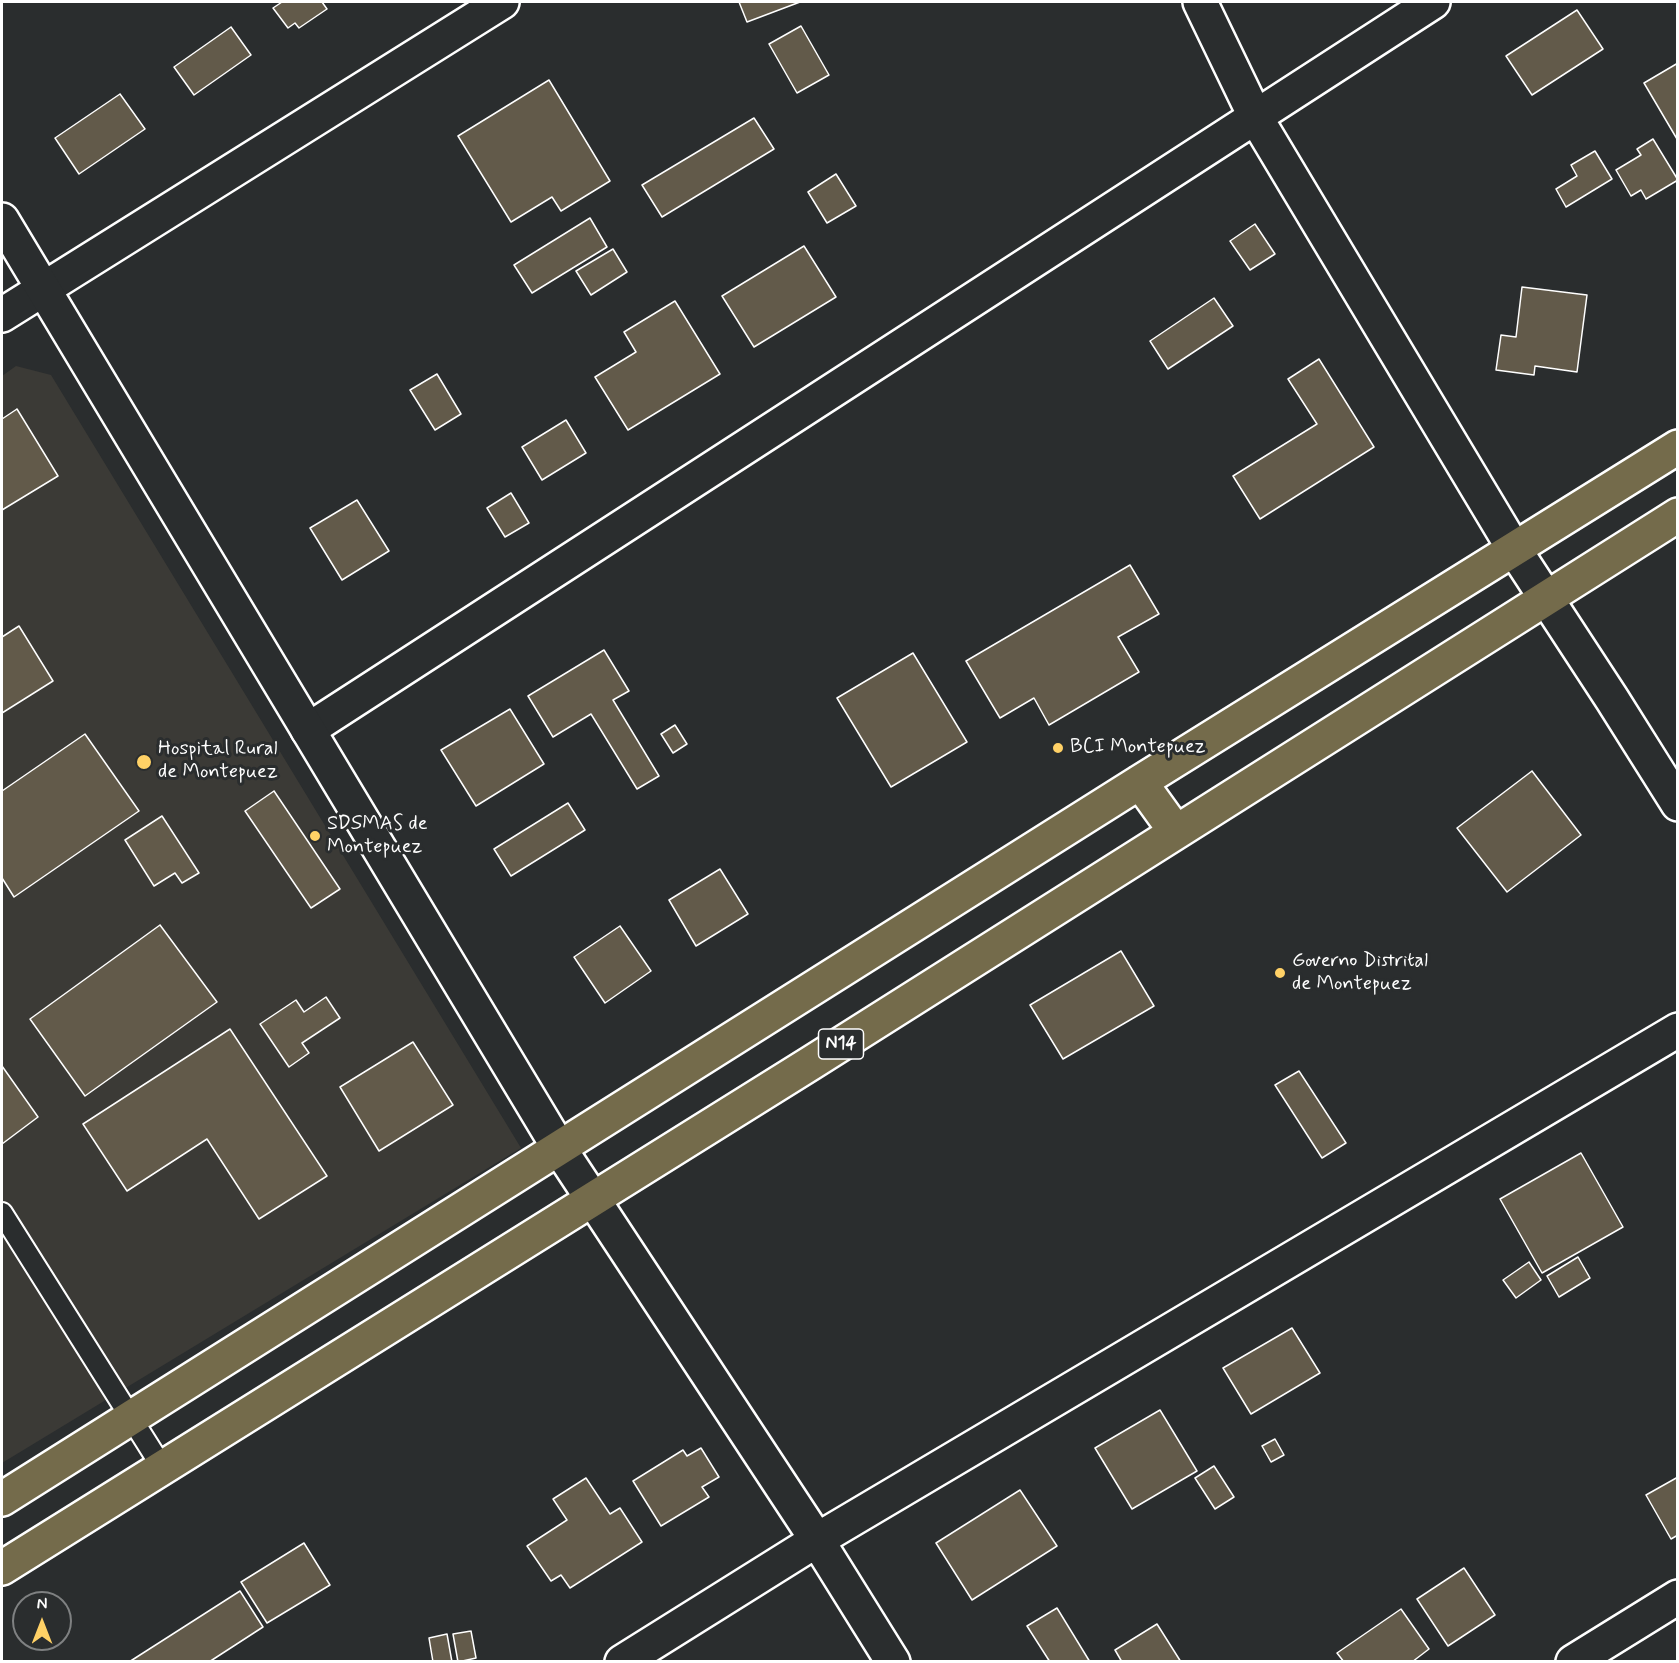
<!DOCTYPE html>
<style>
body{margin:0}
#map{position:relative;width:1679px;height:1663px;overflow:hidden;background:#2a2d2e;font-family:Mynerve,sans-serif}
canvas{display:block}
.frame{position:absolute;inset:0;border:3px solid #fff;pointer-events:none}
.north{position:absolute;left:12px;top:1591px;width:60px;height:60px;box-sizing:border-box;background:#2a2d2e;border:2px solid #7f8182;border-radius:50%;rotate:0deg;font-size:16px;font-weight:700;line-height:24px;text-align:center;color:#fff}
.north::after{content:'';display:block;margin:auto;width:21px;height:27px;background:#ffd166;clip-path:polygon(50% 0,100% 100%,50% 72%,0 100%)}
</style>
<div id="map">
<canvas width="1679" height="1663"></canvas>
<div class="frame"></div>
<div class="north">N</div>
</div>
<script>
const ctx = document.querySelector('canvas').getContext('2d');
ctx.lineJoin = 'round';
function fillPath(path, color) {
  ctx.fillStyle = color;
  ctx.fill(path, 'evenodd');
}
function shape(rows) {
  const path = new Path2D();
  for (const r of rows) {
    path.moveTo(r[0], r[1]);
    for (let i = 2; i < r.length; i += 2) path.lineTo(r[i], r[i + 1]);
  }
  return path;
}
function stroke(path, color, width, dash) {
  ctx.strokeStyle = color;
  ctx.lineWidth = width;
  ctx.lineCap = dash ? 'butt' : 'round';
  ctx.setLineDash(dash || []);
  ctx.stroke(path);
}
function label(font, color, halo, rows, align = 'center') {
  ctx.font = font + ' Mynerve,sans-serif';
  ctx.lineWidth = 6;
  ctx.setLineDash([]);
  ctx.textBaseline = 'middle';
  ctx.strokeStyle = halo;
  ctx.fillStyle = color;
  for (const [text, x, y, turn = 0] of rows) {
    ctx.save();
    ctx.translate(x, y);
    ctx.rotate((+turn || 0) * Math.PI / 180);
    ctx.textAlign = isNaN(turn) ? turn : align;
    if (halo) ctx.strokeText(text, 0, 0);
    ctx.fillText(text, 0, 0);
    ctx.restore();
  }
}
const built = shape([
 [16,366,51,375,521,1148,2,1463,2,376]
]);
const building = shape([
 [282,2,322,2,327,9,299,28,295,23,288,28,273,8,282,2],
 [739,2,800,2,747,22,739,2],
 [1577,10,1603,49,1532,95,1506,56,1577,10],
 [801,26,829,75,797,93,769,44,801,26],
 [231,27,251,55,194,95,174,67,231,27],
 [1678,63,1678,138,1677,139,1644,83,1678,63],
 [549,80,610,181,561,211,552,197,511,222,458,136,549,80],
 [120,94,145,129,79,174,55,138,120,94],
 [754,118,774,149,662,217,642,185,754,118],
 [1653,139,1678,180,1646,199,1641,190,1631,196,1616,170,1641,155,1637,149,1653,139],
 [1595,151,1612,179,1566,207,1556,189,1577,176,1571,165,1595,151],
 [836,174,856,206,827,223,808,192,836,174],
 [590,218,607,247,532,293,514,265,590,218],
 [1255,224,1275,254,1250,270,1230,241,1255,224],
 [804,246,836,297,754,347,722,296,804,246],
 [613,249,627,272,591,295,576,271,613,249],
 [1522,287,1587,295,1577,372,1535,366,1534,375,1496,370,1501,335,1516,337,1522,287],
 [1214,298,1233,326,1168,369,1150,341,1214,298],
 [675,301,720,374,628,430,595,377,636,352,624,332,675,301],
 [1319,359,1374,447,1260,519,1233,476,1317,424,1288,379,1319,359],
 [437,374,461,414,435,430,410,390,437,374],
 [17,409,58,476,2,510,2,419,17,409],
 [566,420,586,453,542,480,522,447,566,420],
 [511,493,529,523,505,537,487,508,511,493],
 [357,500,389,551,342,580,310,528,357,500],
 [1130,565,1159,614,1118,637,1139,672,1049,725,1034,698,1000,718,966,661,1130,565],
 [19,626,53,681,2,713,2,637,19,626],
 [604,650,629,691,613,700,659,776,637,789,591,714,553,737,528,696,604,650],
 [913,653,967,742,891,787,837,698,913,653],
 [510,709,544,764,476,806,441,750,510,709],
 [675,725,687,744,673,753,661,734,675,725],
 [85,734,139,811,14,897,2,878,2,791,85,734],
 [1532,771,1581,835,1507,892,1457,828,1532,771],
 [274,791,340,889,311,908,245,811,274,791],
 [568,803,585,830,511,876,494,849,568,803],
 [162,816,199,873,182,883,175,873,154,886,125,840,162,816],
 [720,869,748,914,696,946,669,900,720,869],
 [160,925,217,1002,85,1096,30,1019,160,925],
 [620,926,651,971,605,1003,574,957,620,926],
 [1121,951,1154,1006,1063,1059,1030,1005,1121,951],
 [326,997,340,1018,302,1043,309,1053,289,1067,260,1024,296,1000,304,1012,326,997],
 [230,1029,327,1176,259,1219,207,1139,127,1191,83,1124,230,1029],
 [413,1042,453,1105,379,1151,340,1087,413,1042],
 [2,1066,38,1117,2,1144,2,1066],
 [1299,1071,1346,1143,1322,1158,1275,1085,1299,1071],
 [1581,1153,1623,1227,1542,1273,1500,1199,1581,1153],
 [1578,1257,1590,1278,1559,1297,1547,1276,1578,1257],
 [1529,1262,1541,1280,1516,1298,1503,1280,1529,1262],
 [1292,1328,1320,1373,1251,1414,1223,1368,1292,1328],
 [1160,1410,1197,1471,1132,1509,1095,1448,1160,1410],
 [1275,1439,1284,1455,1271,1462,1262,1446,1275,1439],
 [701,1448,719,1477,702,1487,709,1497,661,1526,633,1481,683,1450,687,1456,701,1448],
 [1214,1466,1234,1497,1215,1509,1195,1478,1214,1466],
 [1678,1477,1678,1535,1671,1539,1646,1495,1678,1477],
 [586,1478,610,1514,620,1508,642,1542,570,1588,561,1575,551,1581,527,1546,567,1520,553,1499,586,1478],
 [1020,1490,1057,1546,972,1600,936,1543,1020,1490],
 [304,1543,330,1585,267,1623,241,1582,304,1543],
 [1464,1568,1495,1615,1448,1646,1417,1599,1464,1568],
 [240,1591,263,1627,209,1662,129,1662,240,1591],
 [1057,1608,1090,1662,1050,1662,1027,1626,1057,1608],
 [1401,1609,1429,1649,1412,1662,1344,1662,1337,1653,1401,1609],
 [1157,1624,1181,1662,1122,1662,1115,1650,1157,1624],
 [471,1631,476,1658,458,1662,453,1634,471,1631],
 [447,1634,452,1662,433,1662,429,1638,447,1634]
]);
const service = shape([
 [2,1213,162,1467]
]);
const minor = shape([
 [1200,2,1256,118,1514,549,1612,699,1678,804],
 [2,315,502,2],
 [308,730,1433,2],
 [592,1198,817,1540,893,1662],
 [622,1662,817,1540,1678,1030],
 [1573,1662,1678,1597]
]);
const secondary = shape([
 [2,220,559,1148,592,1198]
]);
const primary = shape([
 [1140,782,1176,832],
 [2,1499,1140,782,1678,447],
 [2,1568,811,1063,1678,515]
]);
const markers = [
 [1058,748,6,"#ffd166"],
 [144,762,8,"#ffd166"],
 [315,836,6,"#ffd166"],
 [1280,973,6,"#ffd166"]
];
const shields = [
 [841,1044,45]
];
const shieldNames = [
 ["N14",841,1044]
];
const poiNames = [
 ["BCI Montepuez",1070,748],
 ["Hospital Rural",158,750],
 ["de Montepuez",158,773],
 ["SDSMAS de",327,825],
 ["Montepuez",327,848],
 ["Governo Distrital",1292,962],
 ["de Montepuez",1292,985]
];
fillPath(built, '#3b3a36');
fillPath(building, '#625a4a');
stroke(building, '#fff', 1.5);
stroke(service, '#fff', 24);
stroke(minor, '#fff', 38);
stroke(secondary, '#fff', 38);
stroke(primary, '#fff', 38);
stroke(service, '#2a2d2e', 20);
stroke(minor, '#2a2d2e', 33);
stroke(secondary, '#2a2d2e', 33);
stroke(primary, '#746b4b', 33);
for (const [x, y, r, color] of markers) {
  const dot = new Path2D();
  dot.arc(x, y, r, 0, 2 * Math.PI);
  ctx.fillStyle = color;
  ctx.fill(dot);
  stroke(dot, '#2a2d2e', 2);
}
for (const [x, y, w] of shields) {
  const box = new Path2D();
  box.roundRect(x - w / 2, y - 15, w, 30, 4.5);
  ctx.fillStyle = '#2a2d2e';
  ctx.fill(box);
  stroke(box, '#fff', 1.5);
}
label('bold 18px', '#fff', null, shieldNames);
label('20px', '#fff', '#2a2d2e', poiNames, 'left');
</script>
